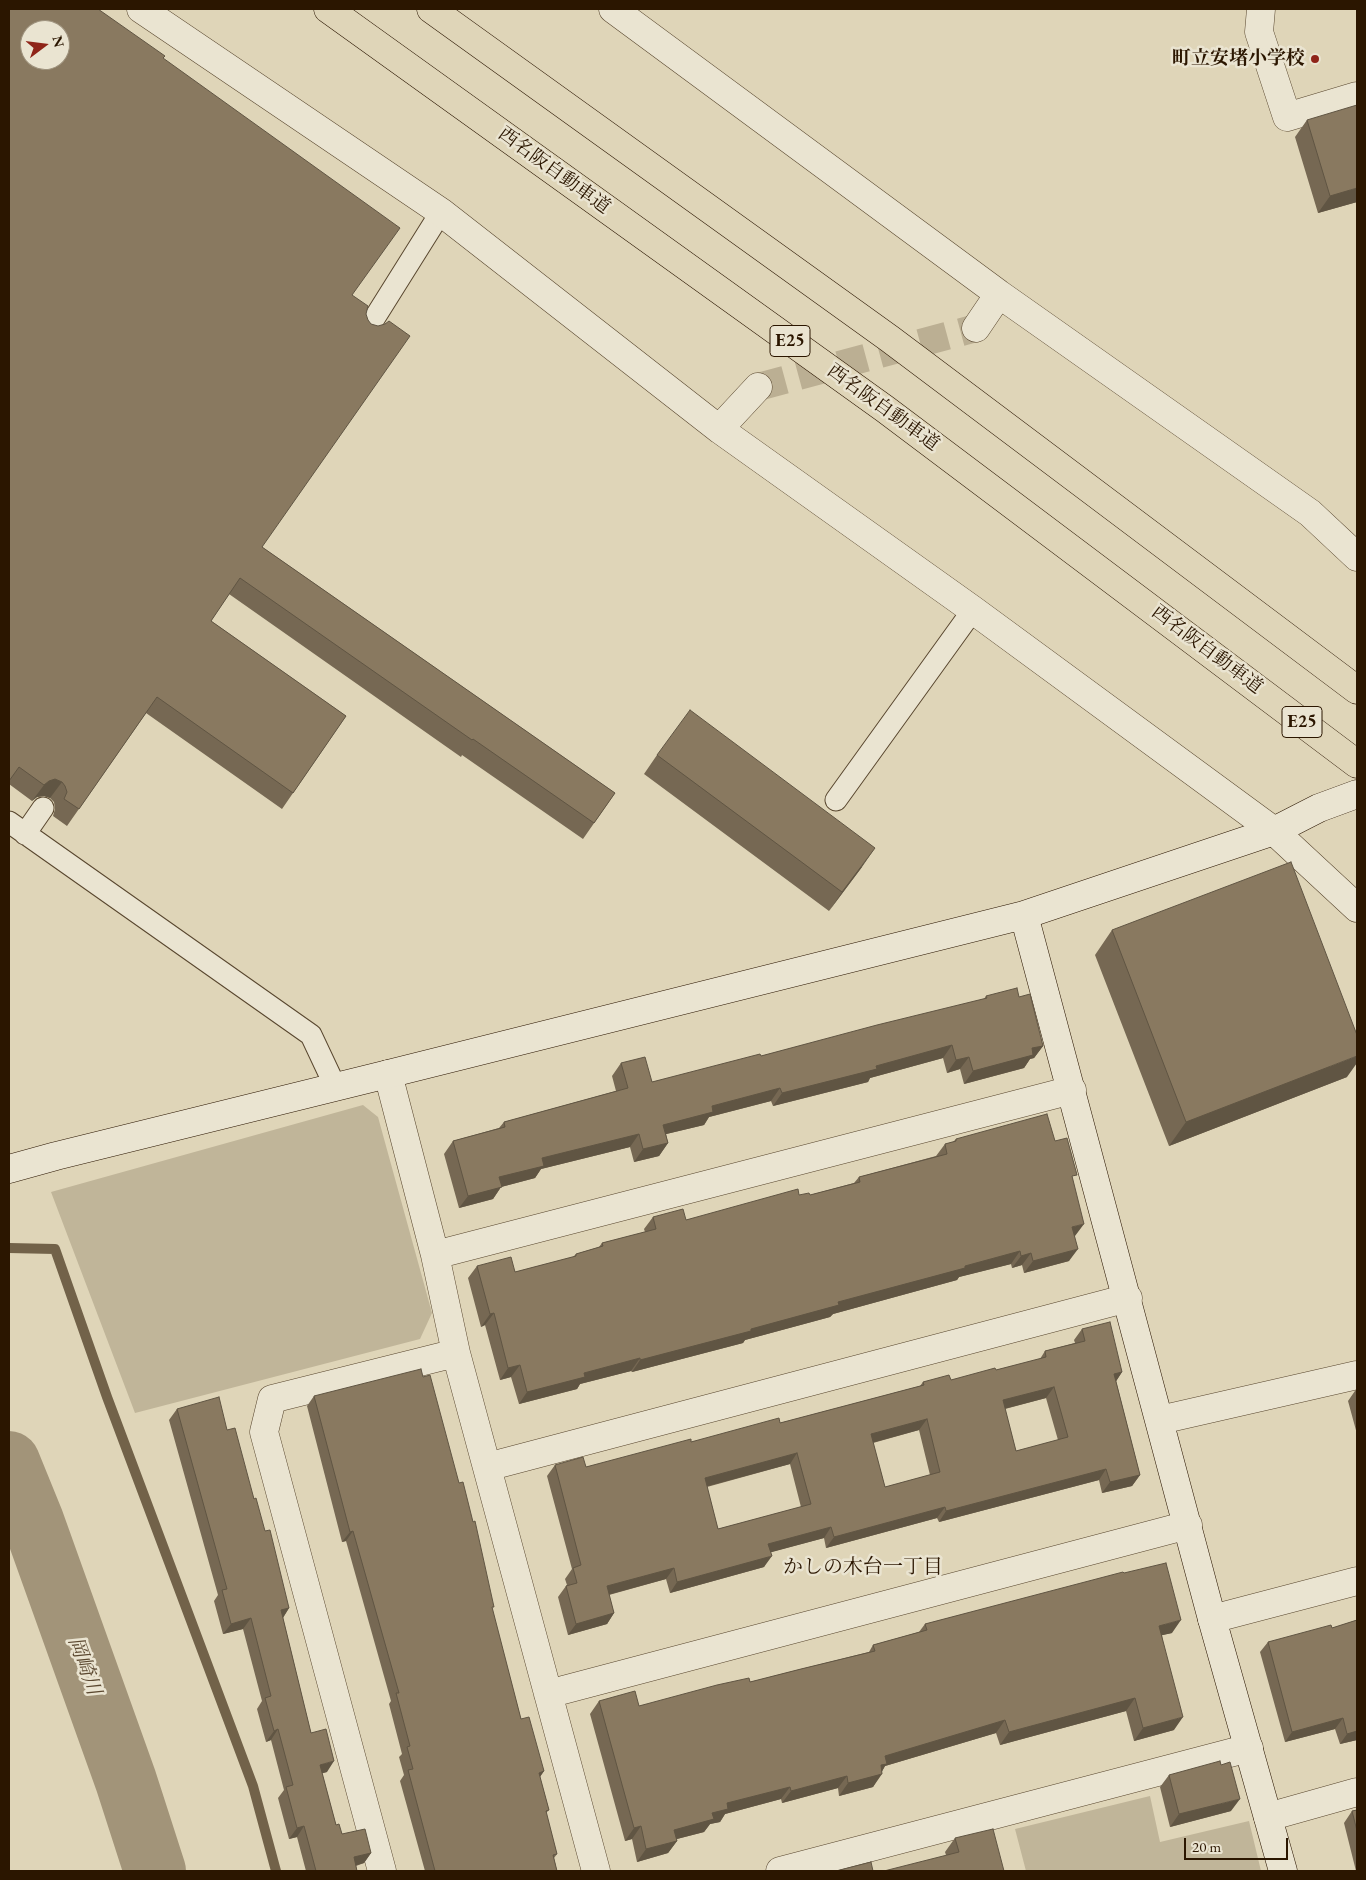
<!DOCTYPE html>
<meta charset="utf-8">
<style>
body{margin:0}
#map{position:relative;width:1366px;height:1880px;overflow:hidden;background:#dfd5b8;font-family:"EB Garamond",serif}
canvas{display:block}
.frame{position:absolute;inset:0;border:10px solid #2b1600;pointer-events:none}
.north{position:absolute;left:20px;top:20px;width:50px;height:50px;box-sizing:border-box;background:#eae4d1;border:1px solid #9e927d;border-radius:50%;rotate:75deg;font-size:14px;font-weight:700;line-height:20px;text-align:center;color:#2b1600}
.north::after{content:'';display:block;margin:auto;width:18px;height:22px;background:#8f2418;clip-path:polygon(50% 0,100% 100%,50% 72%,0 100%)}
.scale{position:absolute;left:1184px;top:1838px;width:104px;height:22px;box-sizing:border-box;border:2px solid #2b1600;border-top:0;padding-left:6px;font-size:15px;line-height:18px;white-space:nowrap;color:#2b1600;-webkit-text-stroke:4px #eae4d1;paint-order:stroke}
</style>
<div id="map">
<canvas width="1366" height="1880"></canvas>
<div class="frame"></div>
<div class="north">N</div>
<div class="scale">20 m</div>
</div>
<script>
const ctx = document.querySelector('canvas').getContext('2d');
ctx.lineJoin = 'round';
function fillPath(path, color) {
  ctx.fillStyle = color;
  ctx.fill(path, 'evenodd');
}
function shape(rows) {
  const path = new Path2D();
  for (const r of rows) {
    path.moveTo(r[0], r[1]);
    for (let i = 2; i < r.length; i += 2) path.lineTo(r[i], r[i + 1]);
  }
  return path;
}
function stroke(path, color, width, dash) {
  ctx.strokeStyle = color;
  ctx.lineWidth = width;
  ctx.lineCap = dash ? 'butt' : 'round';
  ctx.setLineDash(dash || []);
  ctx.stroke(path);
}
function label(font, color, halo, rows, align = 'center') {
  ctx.font = font + ' "EB Garamond","Noto Serif JP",serif';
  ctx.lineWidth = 5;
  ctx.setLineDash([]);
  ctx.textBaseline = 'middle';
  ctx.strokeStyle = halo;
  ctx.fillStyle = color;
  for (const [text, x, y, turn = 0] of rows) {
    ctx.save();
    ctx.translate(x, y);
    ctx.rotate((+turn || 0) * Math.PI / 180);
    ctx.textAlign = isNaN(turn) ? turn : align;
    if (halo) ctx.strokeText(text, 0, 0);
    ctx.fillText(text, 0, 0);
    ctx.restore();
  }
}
const green = shape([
 [363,1105,378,1117,432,1313,420,1339,135,1413,51,1192],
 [1150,1796,1160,1842,1249,1821,1261,1871,1026,1871,1015,1829]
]);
const stream = shape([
 [9,1248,55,1249,107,1397,253,1786,276,1871]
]);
const river = shape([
 [9,1462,33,1521,126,1781,155,1871]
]);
const streetTunnel = shape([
 [758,387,976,328]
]);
const lane = shape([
 [367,330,441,212],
 [836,800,973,610],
 [9,822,311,1035,335,1086],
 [25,834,43,808]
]);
const street = shape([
 [141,9,441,212,719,429,973,610,1274,831,1357,908],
 [613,9,999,294,1310,513,1357,557],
 [1261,9,1259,32,1287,117,1357,96],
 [976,328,999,294],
 [719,429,758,387],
 [388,1074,435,1255,456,1353,596,1871],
 [435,1255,1072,1090],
 [1160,1420,1357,1375],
 [487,1467,1128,1298],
 [1212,1619,1357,1581],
 [548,1694,1188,1525],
 [1268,1817,1357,1792],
 [382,1871,264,1432,272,1399,456,1353],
 [780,1871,1249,1748]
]);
const secondary = shape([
 [1024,915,1212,1619,1283,1871],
 [9,1169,56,1156,388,1074,1024,915,1274,831,1319,808,1357,794]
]);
const highway = shape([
 [328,9,885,409,1357,764],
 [431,9,890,339,1357,690]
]);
const wall = shape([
 [9,9,163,59,352,295,262,547,615,793,583,839,462,755,461,757,229,594,211,621,346,716,282,809,146,713,67,826,53,816,55,809,54,802,50,798,44,796,37,797,32,801,9,784],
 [1307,120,1357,202,1318,213,1295,137],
 [657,755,862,867,829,911,644,774],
 [1112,930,1347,1077,1169,1146,1095,955],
 [986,996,1019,997,1043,1046,1034,1058,1030,1059,1024,1068,964,1084,960,1069,947,1073,943,1058,870,1078,868,1082,773,1106,771,1101,709,1117,704,1125,666,1134,668,1143,659,1156,634,1162,630,1147,541,1169,535,1178,501,1187,493,1199,459,1208,444,1154,453,1141,499,1128,504,1122,616,1091,612,1076,621,1063,652,1082,761,1056,984,999],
 [956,1139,1055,1141,1073,1180,1075,1236,1069,1261,1024,1273,1022,1265,1012,1268,1011,1264,959,1277,957,1280,833,1314,830,1317,745,1340,743,1343,632,1372,631,1371,580,1384,577,1389,519,1404,511,1377,500,1380,485,1325,481,1327,468,1278,477,1266,515,1272,573,1257,576,1254,599,1247,602,1243,645,1232,644,1229,653,1217,686,1220,799,1195,810,1195,854,1183,859,1177,936,1156,945,1144,953,1142],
 [1082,1329,1122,1372,1116,1381,1140,1475,1132,1486,1102,1493,1099,1480,939,1522,937,1518,826,1548,824,1538,771,1552,764,1567,670,1593,666,1579,609,1595,614,1613,607,1624,568,1635,558,1597,566,1586,567,1585,565,1579,572,1569,547,1476,555,1465,586,1467,691,1442,780,1423,920,1386,923,1382,951,1380,996,1370,1040,1359,1045,1351,1075,1343,1074,1340],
 [1046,1398,1058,1440,1016,1451,1005,1409],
 [919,1430,930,1475,885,1487,873,1443],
 [790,1464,801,1507,718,1529,707,1487],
 [1357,1388,1357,1434,1348,1401],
 [314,1396,492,1609,521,1719,544,1771,540,1777,549,1810,546,1813,557,1854,554,1858,557,1871,425,1871,400,1781,404,1775,399,1757,402,1754,389,1704,391,1701,346,1541,342,1542,307,1406],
 [177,1409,227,1430,254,1499,289,1608,283,1618,311,1733,327,1772,322,1773,336,1825,342,1834,371,1853,364,1863,356,1866,357,1871,306,1871,297,1837,289,1839,278,1798,284,1790,271,1740,266,1742,257,1709,262,1701,243,1629,223,1634,214,1601,218,1595,169,1420],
 [1124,1573,1172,1633,1162,1635,1174,1730,1134,1741,1126,1711,1000,1745,996,1733,885,1766,873,1787,839,1796,838,1788,782,1803,781,1799,725,1814,720,1822,710,1824,704,1832,677,1839,677,1841,668,1853,637,1862,632,1839,625,1841,590,1714,599,1701,639,1706,750,1682,801,1669,869,1652,873,1645,919,1632,925,1624],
 [1357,1620,1357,1740,1340,1744,1335,1729,1285,1742,1260,1652,1268,1642,1332,1628],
 [1169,1775,1231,1811,1170,1827,1160,1787],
 [1357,1810,1357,1871,1356,1871,1344,1823,1352,1811],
 [955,1838,1004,1871,946,1855,945,1852]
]);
const shadedWall = shape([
 [1357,188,1357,202,1318,213,1330,196],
 [55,779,62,782,50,798,44,796,37,797,32,801,44,785,49,781],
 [875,848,862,867,829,911,842,892],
 [952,1045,943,1058,870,1078,868,1082,773,1106,782,1093,876,1066],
 [1043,1046,1034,1058,1030,1059,1024,1068,964,1084,973,1071,1032,1048],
 [1357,1056,1357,1063,1347,1077,1169,1146,1186,1122],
 [969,1057,960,1069,947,1073,956,1060],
 [780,1088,771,1101,709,1117,704,1125,654,1137,663,1125,712,1106],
 [639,1134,630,1147,541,1169,535,1178,501,1187,493,1199,459,1208,468,1196,499,1177,542,1158],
 [668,1143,659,1156,634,1162,643,1149],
 [1084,1224,1075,1236,1064,1239,1072,1227],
 [1078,1249,1069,1261,1024,1273,1033,1261],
 [1020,1251,1011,1264,959,1277,957,1280,833,1314,830,1317,745,1340,743,1343,632,1372,640,1360,751,1329,838,1302,965,1266],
 [1031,1253,1022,1265,1012,1268,1021,1256],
 [494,1313,485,1325,481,1327,490,1314],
 [640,1358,631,1371,580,1384,577,1389,519,1404,527,1392,584,1373],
 [520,1365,511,1377,500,1380,508,1368],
 [1122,1372,1115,1383,1114,1374],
 [1054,1387,1046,1398,996,1411,1003,1400],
 [927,1419,919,1430,864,1445,871,1434],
 [797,1453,790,1464,697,1489,705,1478],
 [1106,1469,1099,1480,939,1522,946,1511],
 [1140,1475,1132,1486,1102,1493,1110,1482],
 [945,1507,937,1518,826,1548,834,1537],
 [831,1527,824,1538,761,1555,768,1544],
 [353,1531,346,1541,342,1542,350,1532],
 [772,1556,764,1567,670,1593,677,1582],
 [674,1568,666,1579,600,1597,607,1586],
 [289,1608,282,1619,281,1610],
 [614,1613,607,1624,568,1635,576,1624],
 [251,1618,243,1629,223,1634,231,1624],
 [1181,1620,1172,1633,1150,1638,1159,1626],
 [1135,1698,1126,1711,1000,1745,1009,1732],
 [1183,1717,1174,1730,1134,1741,1143,1728],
 [1343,1718,1335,1729,1285,1742,1292,1732],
 [1005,1720,996,1733,885,1766,880,1775,882,1774,873,1787,839,1796,848,1783,885,1756],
 [278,1729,271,1740,266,1742,274,1731],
 [1357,1731,1357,1740,1340,1744,1347,1734],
 [334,1761,327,1772,312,1776,320,1765],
 [544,1771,536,1782,539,1773],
 [847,1776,838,1788,782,1803,791,1791],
 [790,1787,781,1799,725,1814,720,1822,710,1824,704,1832,665,1842,674,1830,727,1803],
 [1240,1799,1231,1811,1170,1827,1179,1814],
 [304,1826,297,1837,289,1839,297,1828],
 [641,1826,632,1839,625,1841,634,1828],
 [677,1841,668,1853,637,1862,646,1849],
 [371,1853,364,1863,346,1868,354,1857]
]);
const building = shape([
 [9,9,98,9,165,56,163,58,400,228,352,295,368,306,366,314,368,320,371,324,378,326,385,324,389,321,410,336,262,547,615,793,594,823,473,739,472,740,240,578,211,621,346,716,293,793,157,697,79,809,64,799,67,792,65,786,62,782,55,779,49,781,44,785,19,767,9,781,9,9],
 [30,30,60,30,60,60,30,60,30,30],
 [1357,105,1357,188,1330,196,1307,120,1357,105],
 [690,710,875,848,842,892,657,755,690,710],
 [1291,862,1357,1035,1357,1056,1186,1122,1112,930,1291,862],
 [1017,988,1019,997,1030,994,1043,1046,1032,1048,1033,1055,973,1071,969,1057,956,1060,952,1045,876,1066,877,1069,782,1093,780,1088,712,1106,713,1112,663,1125,668,1143,643,1149,639,1134,542,1158,544,1166,499,1177,502,1187,468,1196,453,1141,505,1127,504,1122,628,1088,621,1063,645,1057,652,1082,760,1054,761,1056,877,1025,987,998,986,996,1017,988],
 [1047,1114,1055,1141,1067,1138,1077,1175,1072,1176,1084,1224,1072,1227,1078,1249,1033,1261,1031,1253,1021,1256,1020,1251,965,1266,965,1268,838,1302,839,1305,751,1329,751,1331,640,1360,640,1358,584,1373,585,1377,527,1392,520,1365,508,1368,494,1313,490,1314,477,1266,511,1257,515,1272,576,1256,576,1254,603,1246,602,1243,656,1229,653,1217,683,1209,686,1220,798,1189,799,1195,809,1193,810,1195,860,1182,859,1177,947,1154,945,1144,956,1141,956,1139,1047,1114],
 [1110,1322,1122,1372,1114,1374,1140,1475,1110,1482,1106,1469,946,1511,945,1507,834,1537,831,1527,768,1544,772,1556,677,1582,674,1568,607,1586,614,1613,576,1624,566,1586,577,1583,573,1568,581,1565,555,1465,583,1457,586,1467,691,1439,691,1442,779,1418,780,1423,924,1385,923,1382,949,1375,951,1380,995,1368,996,1370,1046,1357,1045,1351,1085,1341,1082,1329,1110,1322],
 [1054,1387,1068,1437,1016,1451,1003,1400,1054,1387],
 [927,1419,940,1472,885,1487,871,1434,927,1419],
 [797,1453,811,1504,718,1529,705,1478,797,1453],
 [421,1369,423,1377,430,1375,459,1483,463,1482,473,1522,475,1521,494,1607,492,1607,521,1719,529,1717,544,1771,539,1773,549,1810,546,1811,557,1854,553,1855,557,1871,435,1871,408,1770,413,1769,407,1747,410,1746,396,1693,399,1693,353,1531,350,1532,314,1396,421,1369],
 [219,1397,227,1430,235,1428,254,1499,256,1498,265,1531,270,1530,289,1608,281,1610,311,1733,326,1729,334,1761,320,1765,336,1825,339,1824,342,1834,365,1829,371,1853,354,1857,357,1871,316,1871,304,1826,297,1828,286,1787,293,1785,278,1729,274,1731,265,1698,271,1696,251,1618,231,1624,222,1590,227,1589,177,1409,219,1397],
 [1166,1563,1181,1620,1159,1626,1183,1717,1143,1728,1135,1698,1009,1732,1005,1720,885,1756,887,1764,881,1765,882,1774,848,1783,847,1776,791,1791,790,1787,727,1803,728,1809,712,1813,714,1819,674,1830,677,1841,646,1849,641,1826,634,1828,599,1701,635,1691,639,1706,717,1685,749,1678,750,1682,801,1669,875,1651,873,1645,927,1630,925,1624,1123,1572,1124,1573,1166,1563],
 [1357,1620,1357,1731,1347,1734,1343,1718,1292,1732,1268,1642,1331,1625,1332,1628,1357,1620],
 [1220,1761,1221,1765,1230,1762,1240,1799,1179,1814,1169,1775,1220,1761],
 [1357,1810,1357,1831,1352,1811,1357,1810],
 [993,1829,1004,1871,884,1871,959,1852,955,1838,993,1829],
 [871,1862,873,1871,836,1871,871,1862]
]);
const markers = [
 [1315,59,5,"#8f2418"]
];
const shields = [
 [790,341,40],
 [1302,722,40]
];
const shieldNames = [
 ["E25",790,341],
 ["E25",1302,722]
];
const poiNames = [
 ["町立安堵小学校",1305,59]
];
const streetNames = [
 ["西名阪自動車道",554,171,36],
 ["西名阪自動車道",883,408,36],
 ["西名阪自動車道",1207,650,37]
];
const neighbourhoodNames = [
 ["かしの木台一丁目",863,1568]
];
const waterNames = [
 ["岡崎川",84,1666,70]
];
fillPath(green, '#c0b599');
stroke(stream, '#726249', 10);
stroke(river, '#a29479', 62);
stroke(streetTunnel, '#bbaf93', 28, [28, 14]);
stroke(lane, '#58462e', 23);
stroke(street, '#58462e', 29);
stroke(secondary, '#2b1600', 29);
stroke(highway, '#2b1600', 29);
stroke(lane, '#eae4d1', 21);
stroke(street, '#eae4d1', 28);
stroke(secondary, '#eae4d1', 28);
stroke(highway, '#dfd5b8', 28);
fillPath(wall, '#766853');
fillPath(shadedWall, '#605543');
fillPath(building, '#897960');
stroke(building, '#605543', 1);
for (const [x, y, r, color] of markers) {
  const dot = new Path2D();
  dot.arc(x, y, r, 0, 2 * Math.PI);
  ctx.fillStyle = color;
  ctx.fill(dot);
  stroke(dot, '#eae4d1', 2);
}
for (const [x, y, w] of shields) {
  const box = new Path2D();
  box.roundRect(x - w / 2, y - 15.5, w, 31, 4);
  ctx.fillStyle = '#eae4d1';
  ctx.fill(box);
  stroke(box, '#2b1600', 1);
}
label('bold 18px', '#2b1600', null, shieldNames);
label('bold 19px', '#2b1600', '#eae4d1', poiNames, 'right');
label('19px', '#2b1600', '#eae4d1', streetNames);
label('20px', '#2b1600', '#eae4d1', neighbourhoodNames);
label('italic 20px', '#5b4830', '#eae4d1', waterNames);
</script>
